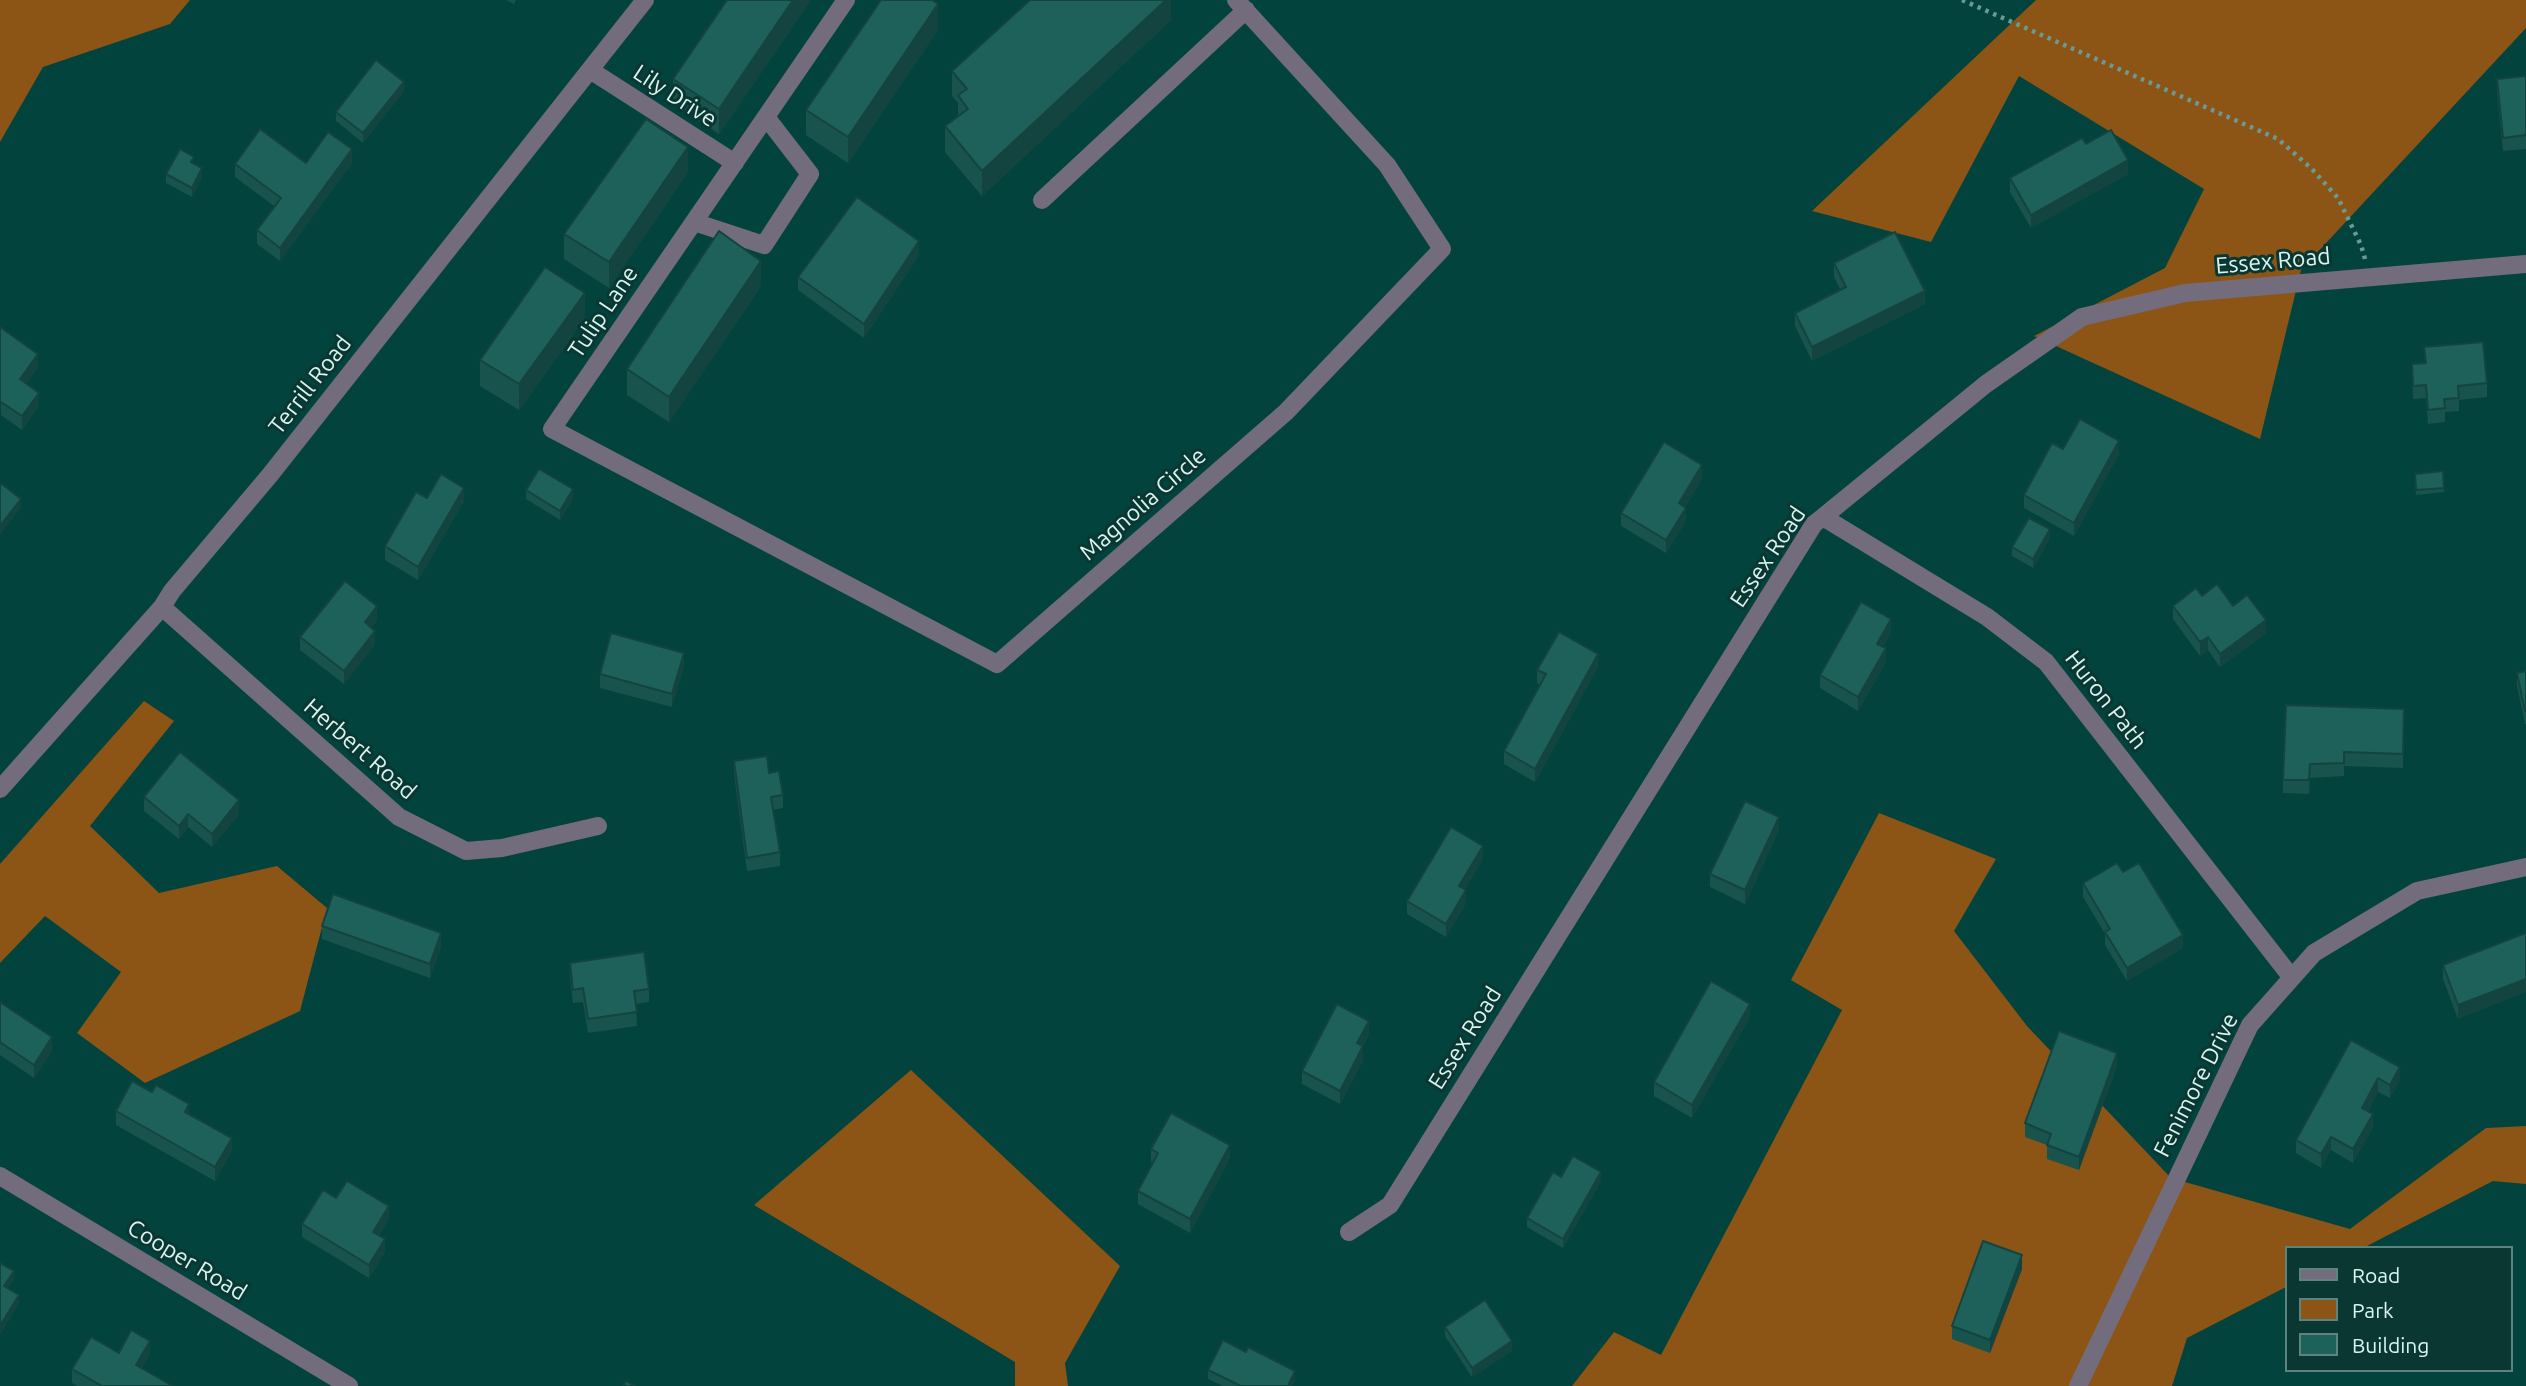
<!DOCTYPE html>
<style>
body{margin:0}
#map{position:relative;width:2526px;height:1386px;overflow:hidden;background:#03433d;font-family:Ubuntu,sans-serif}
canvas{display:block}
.legend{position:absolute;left:2285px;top:1246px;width:228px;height:126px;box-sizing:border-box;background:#0b3732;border:2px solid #5d837e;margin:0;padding:9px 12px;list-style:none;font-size:21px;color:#d9f5f1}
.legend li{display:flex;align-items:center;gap:14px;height:35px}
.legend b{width:35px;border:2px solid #5d837e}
</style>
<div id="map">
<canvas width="2526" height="1386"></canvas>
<ul class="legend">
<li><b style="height:9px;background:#736c7d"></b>Road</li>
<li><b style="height:19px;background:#8c5515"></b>Park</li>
<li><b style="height:19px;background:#1d615a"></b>Building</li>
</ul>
</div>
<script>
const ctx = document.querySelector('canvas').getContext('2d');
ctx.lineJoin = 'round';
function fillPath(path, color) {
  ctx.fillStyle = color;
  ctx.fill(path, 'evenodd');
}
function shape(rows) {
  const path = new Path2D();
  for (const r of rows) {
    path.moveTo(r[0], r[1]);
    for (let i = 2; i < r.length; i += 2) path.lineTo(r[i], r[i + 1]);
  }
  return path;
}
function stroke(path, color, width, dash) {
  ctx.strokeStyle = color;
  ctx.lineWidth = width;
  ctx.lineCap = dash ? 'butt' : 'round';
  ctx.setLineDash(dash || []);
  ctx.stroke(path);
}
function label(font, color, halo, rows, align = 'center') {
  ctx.font = font + ' Ubuntu,sans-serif';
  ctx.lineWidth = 6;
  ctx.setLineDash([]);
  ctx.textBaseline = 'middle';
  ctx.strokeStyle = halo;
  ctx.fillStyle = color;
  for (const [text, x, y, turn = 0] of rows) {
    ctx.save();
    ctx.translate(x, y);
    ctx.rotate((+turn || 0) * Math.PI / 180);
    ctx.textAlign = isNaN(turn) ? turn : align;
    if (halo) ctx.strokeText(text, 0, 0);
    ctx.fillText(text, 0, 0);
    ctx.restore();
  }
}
const green = shape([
 [0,0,190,0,170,24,43,67,0,142],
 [2036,0,2526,0,2526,28,2301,270,2260,439,2034,336,2165,268,2204,189,2019,76,1931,242,1812,211],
 [144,701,174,721,90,826,159,893,277,866,327,908,300,1011,145,1083,77,1033,121,972,45,916,0,963,0,864],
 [1879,813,1996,859,1954,931,2027,1026,2171,1178,2350,1229,2486,1128,2526,1126,2526,1184,2493,1181,2363,1248,2286,1248,2286,1287,2187,1338,2172,1386,1572,1386,1614,1332,1661,1355,1842,1010,1791,980],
 [911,1070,1120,1266,1065,1363,1068,1386,1015,1386,1015,1362,754,1205]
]);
const path = shape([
 [1962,0,2278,139,2312,169,2338,198,2361,245,2365,259]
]);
const minor = shape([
 [846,0,552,429,997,664,1286,412,1442,249,1387,165,1236,0],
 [590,70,735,163],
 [1042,200,1246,10],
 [694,222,764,245,810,174,766,117],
 [1823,517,1987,617,2046,662,2292,978],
 [162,607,399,817,466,851,502,848,598,826],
 [0,789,162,607,172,591,270,475,645,0],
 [0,1176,349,1386],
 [1349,1232,1390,1205,1814,524,1823,517,1986,384,2082,317,2185,293,2526,264],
 [2078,1386,2250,1025,2314,953,2417,891,2526,867]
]);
const wall = shape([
 [506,0,516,0,514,4],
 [727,0,811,0,719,134,673,104,673,79],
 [1171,0,1171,20,982,196,945,152,945,126,958,117,958,103,952,96,952,71],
 [938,30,848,163,806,135,806,110],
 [2526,76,2526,149,2503,151,2497,92,2497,79],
 [404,91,363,143,336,121,336,112],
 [2086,144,2128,174,2031,228,2010,192,2010,178],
 [306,163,352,163,280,261,257,244,257,230,274,206,235,177,235,164],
 [194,164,202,177,192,197,166,183,166,174],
 [688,172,609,288,564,259,564,234],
 [919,255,864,338,798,290,798,277],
 [1834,263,1925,304,1812,361,1795,326,1795,313,1840,289,1834,277],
 [761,286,669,422,627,395,627,369],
 [585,318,519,410,480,386,480,360],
 [0,327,38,367,26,384,39,406,22,430,1,415],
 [2424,347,2487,383,2487,397,2459,400,2459,411,2445,412,2445,422,2428,424,2426,398,2413,399,2412,377,2412,364,2425,363],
 [2063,449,2119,454,2074,536,2024,508,2024,495],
 [2443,471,2444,492,2416,495,2415,474],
 [1702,479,1685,507,1686,521,1666,553,1621,526,1621,513],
 [526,490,573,499,560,520,526,499],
 [427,498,464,501,418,580,385,560,385,546],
 [2050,538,2033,568,2012,556,2012,547],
 [2202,596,2233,606,2266,633,2220,667,2208,650,2200,656,2173,619,2173,606],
 [377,620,371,628,375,644,344,684,300,650,300,637],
 [1891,633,1883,647,1886,662,1858,711,1820,688,1820,675],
 [684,666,672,707,600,688,600,674],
 [1598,667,1535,782,1504,764,1504,751,1540,685,1537,683,1537,670],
 [2526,671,2526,724,2525,724,2517,686,2517,673],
 [2404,709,2403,768,2344,766,2344,776,2310,778,2309,794,2283,793,2283,780],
 [734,761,769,773,783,795,783,808,773,810,780,852,780,866,747,871,734,774],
 [144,797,239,814,212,847,188,827,179,839,144,811],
 [1779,830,1745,904,1710,887,1710,874],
 [1483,859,1465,889,1466,903,1446,937,1407,914,1407,901],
 [2123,872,2183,948,2127,981,2105,945,2105,934,2083,897,2083,883],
 [322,926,441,946,430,978,322,939],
 [2526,933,2458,1019,2443,979,2443,965],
 [570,963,649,989,649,1002,636,1004,637,1026,588,1033,583,1002,573,1003,570,976],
 [0,1002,52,1051,34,1078,0,1055],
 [1750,1017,1692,1118,1654,1096,1654,1082],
 [1369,1034,1363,1046,1363,1060,1340,1104,1302,1084,1302,1071],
 [2351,1040,2400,1080,2390,1098,2378,1092,2368,1111,2373,1127,2353,1163,2331,1150,2321,1168,2296,1153,2296,1140],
 [2117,1066,2079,1170,2047,1159,2047,1145,2025,1137,2025,1123],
 [116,1111,189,1114,232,1151,215,1181,116,1125],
 [1151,1149,1230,1158,1190,1233,1138,1204,1138,1191,1153,1163,1151,1162],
 [1561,1177,1601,1181,1563,1248,1527,1227,1527,1218],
 [336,1198,389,1219,379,1235,385,1252,369,1278,302,1237,302,1224],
 [2022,1269,1990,1353,1952,1339,1952,1326],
 [1445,1327,1512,1351,1472,1377,1445,1336],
 [119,1353,150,1354,142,1368,173,1386,78,1386,72,1383,72,1369],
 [1208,1370,1295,1380,1292,1386,1223,1386,1208,1379]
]);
const shadedWall = shape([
 [793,0,811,0,719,134,719,109],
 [1166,0,1171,0,1171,20,982,196,982,171],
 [938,4,938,30,848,163,848,137],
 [404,82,404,91,363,143,363,133],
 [688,147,688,172,609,288,609,262],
 [352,149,352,163,280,261,280,248],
 [2128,160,2128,174,2031,228,2031,215],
 [202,168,202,177,192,197,192,188],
 [919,241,919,255,864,338,864,324],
 [761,261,761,286,669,422,669,397],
 [1925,291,1925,304,1812,361,1812,347],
 [585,293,585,318,519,410,519,384],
 [38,354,38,367,20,393,20,379],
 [39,393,39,406,22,430,22,416],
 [2119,441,2119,454,2074,536,2074,523],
 [1702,465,1702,479,1679,517,1679,503],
 [464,488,464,501,418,580,418,567],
 [573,489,573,499,560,520,560,511],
 [21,499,21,508,0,535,0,526],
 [1686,508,1686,521,1666,553,1666,540],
 [2050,529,2050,538,2033,568,2033,559],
 [377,606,377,620,365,636,365,622],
 [1891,619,1891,633,1877,657,1877,644],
 [2266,620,2266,633,2220,667,2220,654],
 [375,631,375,644,344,684,344,671],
 [2208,637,2208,650,2200,656,2200,642],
 [1886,648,1886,662,1858,711,1858,697],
 [684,653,684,666,672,707,672,694],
 [1598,654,1598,667,1535,782,1535,769],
 [239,800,239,814,212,847,212,834],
 [188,814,188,827,179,839,179,826],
 [1779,817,1779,830,1745,904,1745,890],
 [1483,846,1483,859,1459,899,1459,886],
 [1466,890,1466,903,1446,937,1446,924],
 [441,933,441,946,430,978,430,964],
 [2183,935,2183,948,2127,981,2127,968],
 [2526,979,2526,992,2458,1019,2458,1005],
 [1750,1004,1750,1017,1692,1118,1692,1105],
 [1369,1021,1369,1034,1357,1057,1357,1043],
 [52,1037,52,1051,34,1078,34,1065],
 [1363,1046,1363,1060,1340,1104,1340,1091],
 [2117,1053,2117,1066,2079,1170,2079,1157],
 [2400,1067,2400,1080,2390,1098,2390,1085],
 [2378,1078,2378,1092,2362,1121,2362,1108],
 [189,1104,189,1117,185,1112],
 [2373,1114,2373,1127,2353,1163,2353,1149],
 [2331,1137,2331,1150,2321,1168,2321,1154],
 [232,1138,232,1151,215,1181,215,1167],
 [1230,1145,1230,1158,1190,1233,1190,1219],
 [1601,1172,1601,1181,1563,1248,1563,1239],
 [389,1206,389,1219,373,1245,373,1232],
 [385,1239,385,1252,369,1278,369,1265],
 [2022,1255,2022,1269,1990,1353,1990,1340],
 [14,1271,14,1280,4,1295,4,1286],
 [19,1295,19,1304,0,1335,0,1326],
 [150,1341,150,1354,136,1379,136,1365],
 [1512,1341,1512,1351,1472,1377,1472,1368],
 [1295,1371,1295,1380,1292,1386,1288,1386]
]);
const building = shape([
 [727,0,793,0,719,109,673,79,727,0],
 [881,0,932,0,938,4,848,137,806,110,881,0],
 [1030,0,1166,0,982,171,945,126,968,109,958,95,967,89,952,71,1030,0],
 [376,60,404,82,363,133,336,112,376,60],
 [2526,76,2526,135,2503,138,2497,79,2526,76],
 [646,119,688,147,609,262,564,234,646,119],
 [260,129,306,163,328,132,352,149,280,248,257,230,281,198,235,164,260,129],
 [2111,130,2128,160,2031,215,2010,178,2082,138,2086,144,2111,130],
 [180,149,194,157,191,162,202,168,192,188,166,174,180,149],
 [857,197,919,241,864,324,798,277,857,197],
 [719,231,761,261,669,397,627,369,719,231],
 [1895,232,1925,291,1812,347,1795,313,1846,287,1834,263,1895,232],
 [545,267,585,293,519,384,480,360,545,267],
 [0,327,38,354,20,379,39,393,22,416,1,402,0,403,0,327],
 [2483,342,2487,383,2458,386,2459,398,2444,399,2445,408,2428,410,2426,385,2413,386,2412,364,2426,363,2424,347,2483,342],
 [2080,419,2119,441,2074,523,2024,495,2052,443,2063,449,2080,419],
 [1664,442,1702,465,1679,503,1686,508,1666,540,1621,513,1664,442],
 [539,469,573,489,560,511,526,490,539,469],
 [2443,471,2444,488,2416,490,2415,474,2443,471],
 [441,474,464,488,418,567,385,546,416,492,427,498,441,474],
 [2,484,21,499,0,526,0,486,2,484],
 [2029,518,2050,529,2033,559,2012,547,2029,518],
 [345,581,377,606,365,622,375,631,344,671,300,637,345,581],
 [2217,584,2233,606,2247,595,2266,620,2220,654,2208,637,2200,642,2173,606,2196,588,2202,596,2217,584],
 [1861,602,1891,619,1877,644,1886,648,1858,697,1820,675,1861,602],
 [1559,632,1598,654,1535,769,1504,751,1546,674,1537,670,1559,632],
 [611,633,684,653,672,694,600,674,611,633],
 [2526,671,2526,710,2525,711,2517,673,2526,671],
 [2286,705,2404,709,2403,754,2344,752,2344,763,2310,764,2309,780,2283,780,2286,705],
 [180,752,239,800,212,834,188,814,179,826,144,797,180,752],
 [767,756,769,773,779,771,783,795,771,797,780,852,747,858,734,761,767,756],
 [1745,801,1779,817,1745,890,1710,874,1745,801],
 [1451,827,1483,846,1459,886,1466,890,1446,924,1407,901,1451,827],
 [2117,863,2123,872,2139,863,2183,935,2127,968,2105,932,2110,929,2083,883,2117,863],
 [333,894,441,933,430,964,322,926,333,894],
 [2526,933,2526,979,2458,1005,2443,965,2526,933],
 [644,952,649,989,634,991,637,1012,588,1019,583,988,573,990,570,963,644,952],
 [1711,981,1750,1004,1692,1105,1654,1082,1711,981],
 [0,1002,52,1037,34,1065,0,1042,0,1002],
 [1337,1004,1369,1021,1357,1043,1363,1046,1340,1091,1302,1071,1337,1004],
 [2059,1031,2117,1053,2079,1157,2047,1145,2051,1134,2025,1123,2059,1031],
 [2351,1040,2400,1067,2390,1085,2378,1078,2362,1108,2373,1114,2353,1149,2331,1137,2321,1154,2296,1140,2351,1040],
 [132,1081,152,1092,156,1085,189,1104,185,1112,232,1138,215,1167,116,1111,132,1081],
 [1171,1113,1230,1145,1190,1219,1138,1191,1158,1153,1151,1149,1171,1113],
 [1573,1156,1601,1172,1563,1239,1527,1218,1553,1172,1561,1177,1573,1156],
 [347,1181,389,1206,373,1232,385,1239,369,1265,302,1224,323,1190,336,1198,347,1181],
 [1983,1241,2022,1255,1990,1340,1952,1326,1983,1241],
 [0,1263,14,1271,4,1286,19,1295,0,1326,0,1263],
 [1485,1300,1512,1341,1472,1368,1445,1327,1485,1300],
 [131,1330,150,1341,136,1365,173,1386,102,1386,72,1369,91,1337,119,1353,131,1330],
 [1223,1340,1246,1352,1248,1347,1295,1371,1288,1386,1241,1386,1208,1370,1223,1340],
 [626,1381,635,1386,623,1386,626,1381]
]);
const streetNames = [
 ["Lily Drive",675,96,33],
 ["Essex Road",2273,261,-5],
 ["Tulip Lane",603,312,-56],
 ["Terrill Road",310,385,-52],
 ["Magnolia Circle",1143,504,-41],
 ["Essex Road",1768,557,-56],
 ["Huron Path",2106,700,52],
 ["Herbert Road",360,749,41],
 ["Essex Road",1465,1038,-58],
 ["Fenimore Drive",2196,1085,-63],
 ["Cooper Road",187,1260,31]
];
fillPath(green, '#8c5515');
stroke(path, '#6b9a95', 4.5, [3.5, 5]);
stroke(minor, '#736c7d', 18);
fillPath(wall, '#19534d');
fillPath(shadedWall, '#14443f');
fillPath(building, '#1d615a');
stroke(building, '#14443f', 2);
label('23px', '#d9f5f1', '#0b3732', streetNames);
</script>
